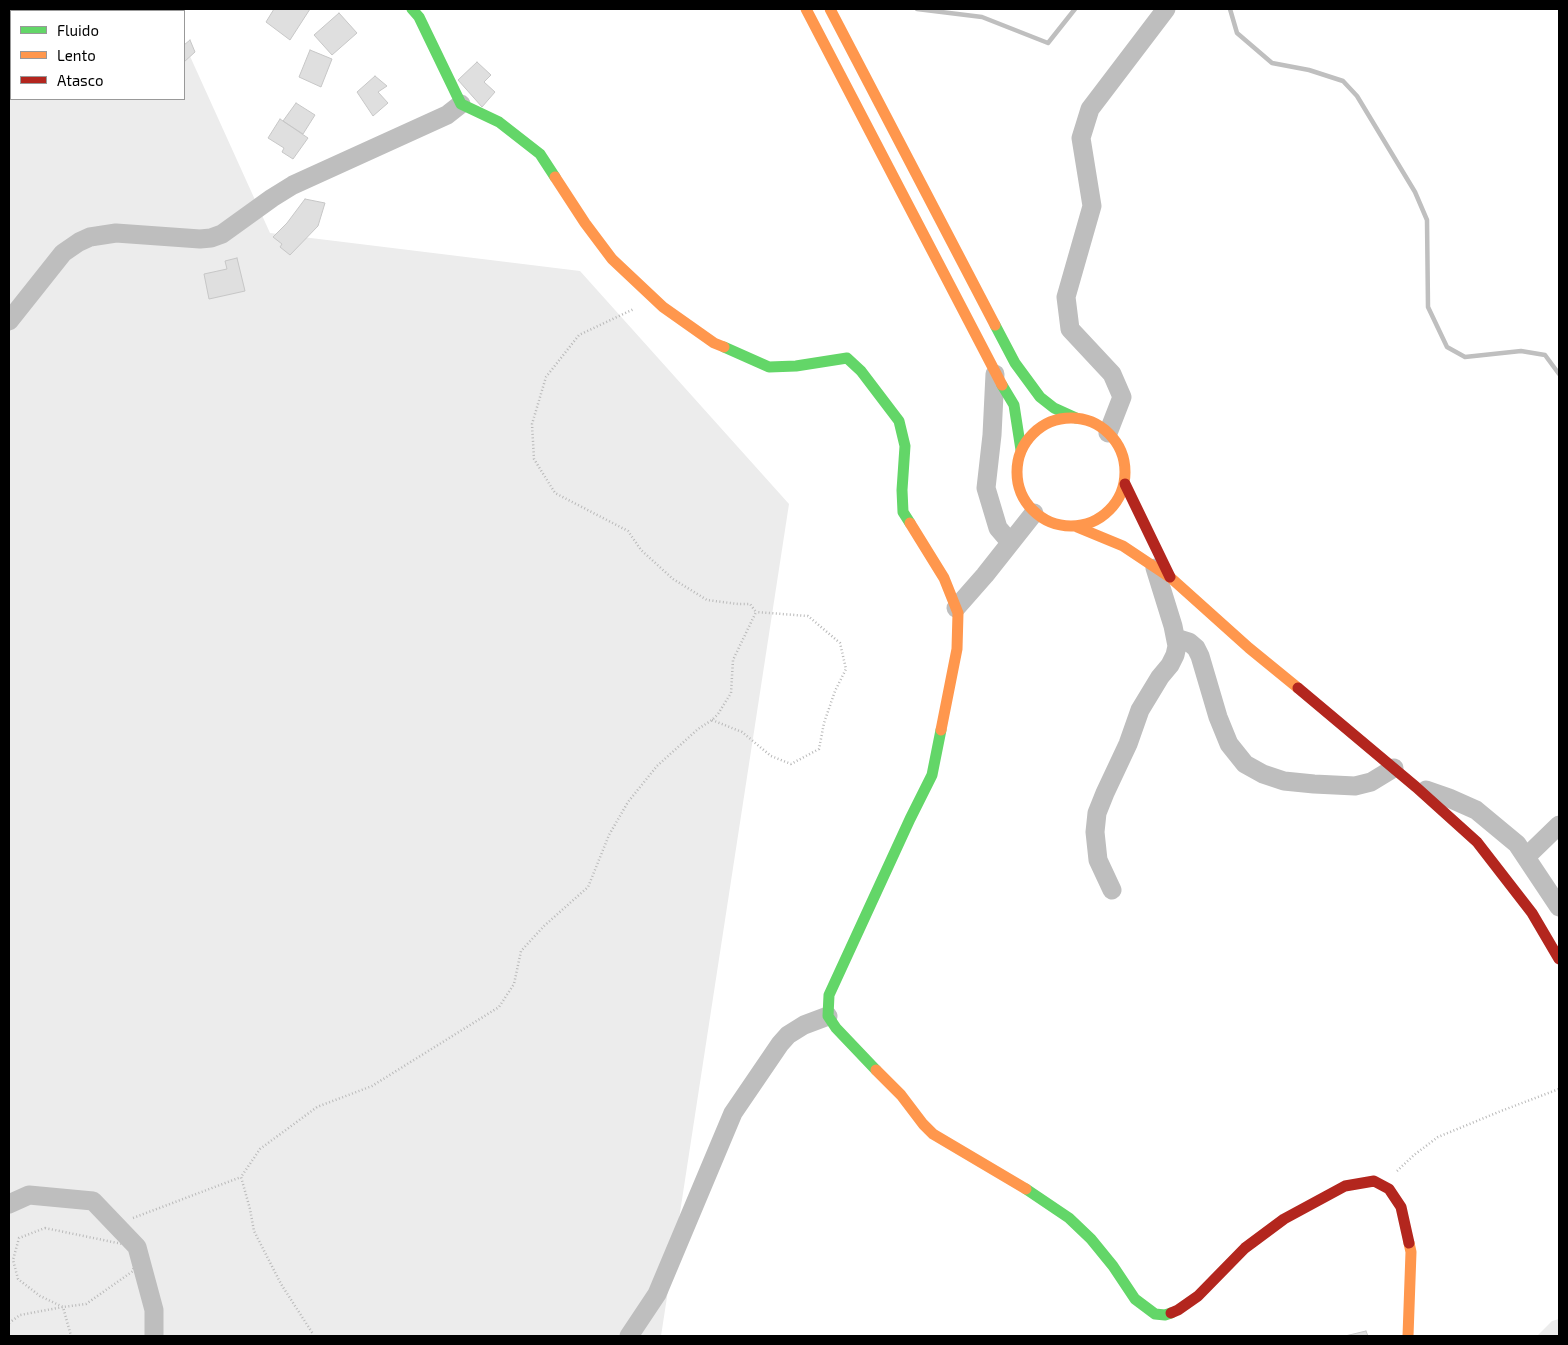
<!DOCTYPE html>
<style>
body{margin:0}
#map{position:relative;width:1568px;height:1345px;overflow:hidden;background:#fff;font-family:"Exo 2",sans-serif}
canvas{display:block}
.frame{position:absolute;inset:0;border:10px solid #000;pointer-events:none}
.legend{position:absolute;left:10px;top:10px;width:175px;height:90px;box-sizing:border-box;background:#fff;border:1px solid #999;margin:0;padding:6px 9px;list-style:none;font-size:15px;color:#000}
.legend li{display:flex;align-items:center;gap:10px;height:25px}
.legend b{width:25px;border:1px solid #999}
</style>
<div id="map">
<canvas width="1568" height="1345"></canvas>
<div class="frame"></div>
<ul class="legend">
<li><b style="height:6px;background:#63d668"></b>Fluido</li>
<li><b style="height:6px;background:#ff974d"></b>Lento</li>
<li><b style="height:6px;background:#b3261e"></b>Atasco</li>
</ul>
</div>
<script>
const ctx = document.querySelector('canvas').getContext('2d');
ctx.lineJoin = 'round';
function fillPath(path, color) {
  ctx.fillStyle = color;
  ctx.fill(path, 'evenodd');
}
function shape(rows) {
  const path = new Path2D();
  for (const r of rows) {
    if (r.length === 3) {
      path.moveTo(r[0] + r[2], r[1]);
      path.arc(r[0], r[1], r[2], 0, 2 * Math.PI);
      continue;
    }
    path.moveTo(r[0], r[1]);
    for (let i = 2; i < r.length; i += 2) path.lineTo(r[i], r[i + 1]);
  }
  return path;
}
function stroke(path, color, width, dash) {
  ctx.strokeStyle = color;
  ctx.lineWidth = width;
  ctx.lineCap = dash ? 'butt' : 'round';
  ctx.setLineDash(dash || []);
  ctx.stroke(path);
}
const green = shape([
 [9,32,11,32,11,99,184,99,184,43,270,233,580,271,789,504,661,1336,9,1336],
 [1559,1319,1559,1336,1537,1336,1552,1321]
]);
const stream = shape([
 [917,9,982,17,1048,43,1075,9],
 [1230,9,1237,33,1272,63,1309,70,1343,81,1357,96,1415,192,1427,220,1428,307,1447,347,1465,357,1521,351,1545,355,1559,374]
]);
const building = shape([
 [274,9,310,9,290,40,266,22,274,9],
 [339,13,357,33,332,55,314,35,339,13],
 [190,40,195,52,184,62,184,45,190,40],
 [310,50,332,59,321,87,299,77,310,50],
 [477,62,491,75,484,82,495,92,482,107,458,80,477,62],
 [375,76,387,86,378,92,388,103,373,116,357,92,375,76],
 [296,103,315,115,303,134,283,121,296,103],
 [280,119,308,138,293,159,282,152,284,148,268,138,280,119],
 [305,199,325,203,318,226,290,255,280,247,282,244,273,237,287,223,305,199],
 [237,258,245,291,209,299,204,274,227,269,225,261,237,258],
 [1366,1331,1368,1336,1345,1336,1366,1331]
]);
const path = shape([
 [712,720,742,732,771,756,791,764,819,749,824,723,835,691,846,669,840,643,808,616,756,612],
 [1397,1171,1414,1155,1438,1137,1501,1111,1559,1089],
 [133,1218,241,1177],
 [45,1228,137,1247,133,1271,86,1304,63,1307,40,1296,18,1279,13,1260,19,1238,45,1228],
 [9,1323,20,1315,63,1307,71,1336],
 [313,1336,313,1334,281,1284,254,1231,250,1209,241,1177,260,1149,317,1107,372,1086,499,1007,514,984,521,951,544,926,588,887,609,835,628,802,657,766,698,729,712,720,718,714,731,693,733,660,756,612,750,604,738,604,707,600,673,579,641,550,628,531,555,493,534,459,532,424,546,377,579,335,634,309]
]);
const street = shape([
 [9,321,63,253,79,242,90,237,116,233,200,239,211,238,222,234,272,198,293,185,447,115,461,104],
 [995,374,992,435,986,488,998,528,1010,542],
 [1108,433,1122,397,1112,374,1070,329,1066,297,1092,206,1081,138,1090,109,1166,9],
 [956,608,985,575,1034,513],
 [1176,638,1189,642,1196,648,1200,656,1218,717,1229,744,1245,764,1263,774,1284,781,1314,784,1355,786,1371,782,1394,768],
 [1426,790,1449,798,1476,810,1517,844,1559,907],
 [1526,857,1559,825],
 [1112,890,1098,860,1095,832,1097,813,1105,793,1128,744,1140,710,1160,677,1170,665,1175,655,1177,646,1173,626,1155,568],
 [9,1204,29,1195,93,1201,137,1247,154,1310,154,1336],
 [629,1336,657,1294,733,1113,780,1044,788,1035,804,1025,828,1016]
]);
const fast = shape([
 [412,9,419,17,461,104,499,122,540,154,555,177],
 [995,325,1015,363,1040,397,1054,408,1076,418],
 [724,347,769,367,796,366,847,358,861,371,899,421,905,446,902,490,903,512,910,523],
 [1002,385,1014,405,1021,450],
 [876,1070,836,1028,828,1016,829,995,910,819,932,775,941,730],
 [1026,1189,1069,1218,1091,1239,1113,1266,1135,1299,1155,1314,1165,1315,1171,1313]
]);
const slow = shape([
 [806,9,1002,385],
 [830,9,995,325],
 [555,177,585,223,612,259,663,307,714,343,724,347],
 [1071,472,54],
 [910,523,944,578,958,613,957,649,941,730],
 [1077,527,1123,546,1171,578,1249,648,1298,688],
 [876,1070,901,1095,923,1124,933,1134,1026,1189],
 [1408,1336,1411,1252,1409,1243]
]);
const jam = shape([
 [1125,484,1170,577],
 [1298,688,1416,787,1477,842,1532,913,1559,959],
 [1171,1313,1178,1310,1198,1296,1245,1248,1284,1219,1345,1186,1374,1181,1389,1189,1401,1207,1409,1243]
]);
fillPath(green, '#ececec');
stroke(stream, '#bfbfbf', 4.5);
fillPath(building, '#dfdfdf');
stroke(building, '#c7c7c7', 1);
stroke(path, '#b9b9b9', 2.5, [1, 2.5]);
stroke(street, '#bebebe', 19);
stroke(fast, '#63d668', 11);
stroke(slow, '#ff974d', 11);
stroke(jam, '#b3261e', 11);
</script>
